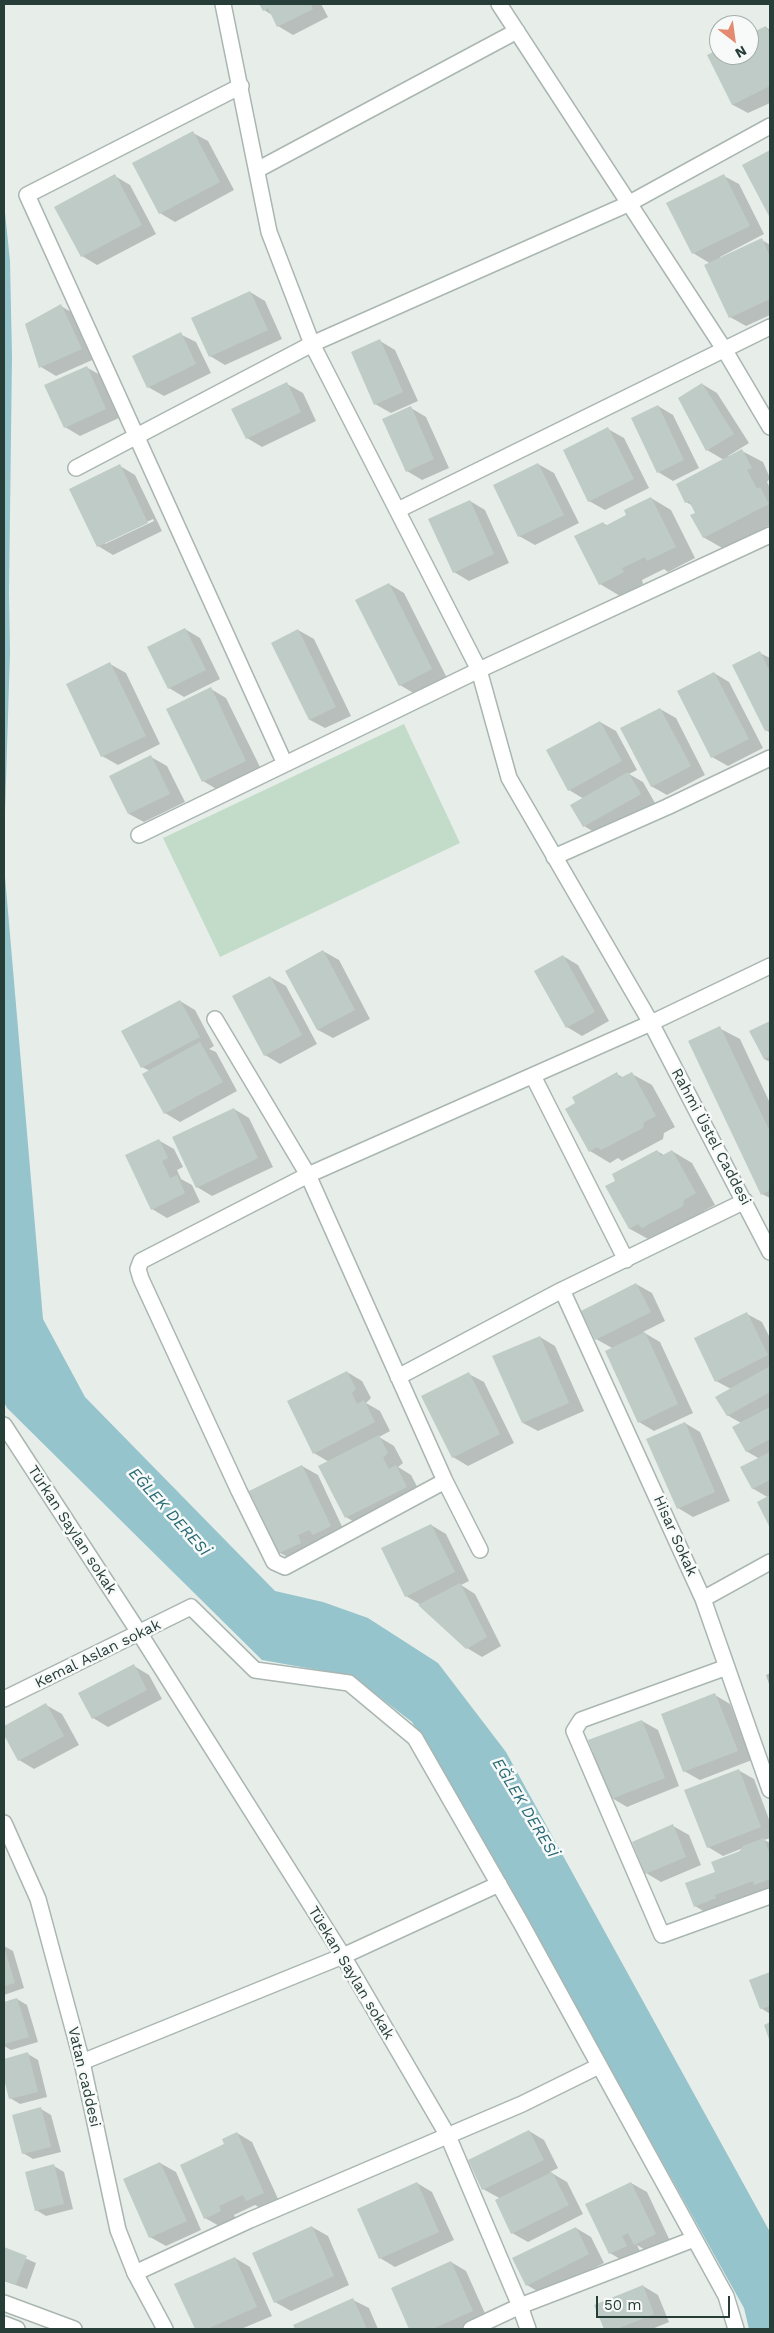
<!DOCTYPE html>
<meta charset="utf-8">
<style>
body{margin:0}
#map{position:relative;width:774px;height:2333px;overflow:hidden;background:#e7eeea;font-family:"Work Sans",sans-serif}
canvas{display:block}
.frame{position:absolute;inset:0;border:5px solid #273e38;pointer-events:none}
.north{position:absolute;left:709px;top:15px;width:50px;height:50px;box-sizing:border-box;background:#f7faf9;border:1px solid #a4afac;border-radius:50%;rotate:150deg;font-size:14px;font-weight:700;line-height:20px;text-align:center;color:#273e38}
.north::after{content:'';display:block;margin:auto;width:18px;height:22px;background:#e38a70;clip-path:polygon(50% 0,100% 100%,50% 72%,0 100%)}
.scale{position:absolute;left:596px;top:2296px;width:134px;height:22px;box-sizing:border-box;border:2px solid #273e38;border-top:0;padding-left:6px;font-size:15px;line-height:18px;white-space:nowrap;color:#273e38;-webkit-text-stroke:4px #f7faf9;paint-order:stroke}
</style>
<div id="map">
<canvas width="774" height="2333"></canvas>
<div class="frame"></div>
<div class="north">N</div>
<div class="scale">50 m</div>
</div>
<script>
const ctx = document.querySelector('canvas').getContext('2d');
ctx.lineJoin = 'round';
function fillPath(path, color) {
  ctx.fillStyle = color;
  ctx.fill(path, 'evenodd');
}
function shape(rows) {
  const path = new Path2D();
  for (const r of rows) {
    path.moveTo(r[0], r[1]);
    for (let i = 2; i < r.length; i += 2) path.lineTo(r[i], r[i + 1]);
  }
  return path;
}
function stroke(path, color, width, dash) {
  ctx.strokeStyle = color;
  ctx.lineWidth = width;
  ctx.lineCap = dash ? 'butt' : 'round';
  ctx.setLineDash(dash || []);
  ctx.stroke(path);
}
function label(font, color, halo, rows, align = 'center') {
  ctx.font = font + ' "Work Sans",sans-serif';
  ctx.lineWidth = 5;
  ctx.setLineDash([]);
  ctx.textBaseline = 'middle';
  ctx.strokeStyle = halo;
  ctx.fillStyle = color;
  for (const [text, x, y, turn = 0] of rows) {
    ctx.save();
    ctx.translate(x, y);
    ctx.rotate((+turn || 0) * Math.PI / 180);
    ctx.textAlign = isNaN(turn) ? turn : align;
    if (halo) ctx.strokeText(text, 0, 0);
    ctx.fillText(text, 0, 0);
    ctx.restore();
  }
}
const green = shape([
 [404,724,460,843,220,957,163,838]
]);
const water = shape([
 [4,203,10,261,12,357,9,593,10,653,4,844],
 [4,865,43,1319,85,1397,275,1591,323,1602,368,1618,438,1663,506,1752,770,2232,770,2329,749,2329,744,2308,467,1813,412,1722,352,1676,262,1660,7,1408,4,1402]
]);
const shadow = shape([
 [261,4,321,4,328,17,293,35,278,26,272,15,264,10],
 [766,27,770,30,770,103,748,113,733,105,709,56,719,50,719,55,749,55,749,36],
 [193,133,208,141,234,190,175,222,160,213],
 [770,151,770,215,744,166],
 [115,176,130,185,156,234,97,265,82,256],
 [724,176,739,184,764,234,720,257,721,259,762,240,770,245,770,315,746,326,730,317,711,264,693,253],
 [250,292,265,301,282,339,225,365,210,356],
 [61,306,76,315,97,358,56,376,41,367],
 [180,334,196,342,211,373,164,396,148,387],
 [380,341,395,350,418,401,391,413,375,404],
 [86,367,102,376,121,417,80,436,65,427],
 [287,384,303,393,316,421,262,447,247,438],
 [702,384,717,393,749,443,728,456,729,458,742,451,763,462,770,478,767,482,770,488,770,525,724,549,703,537,696,513,693,506,686,502,724,460,707,450],
 [658,406,673,415,699,468,673,481,658,472],
 [411,408,426,417,449,468,422,480,407,471],
 [608,429,624,438,649,488,605,510,589,501],
 [538,464,554,473,579,523,535,545,519,536],
 [120,466,135,475,162,531,113,555,98,546],
 [153,519,154,521,105,544,105,542],
 [651,498,671,510,695,558,668,572,664,569,642,580,643,584,620,596,600,584,603,523,608,526,628,516],
 [470,501,485,510,509,563,469,581,454,572],
 [389,584,404,593,447,678,415,694,400,685],
 [185,629,200,638,220,679,184,697,169,688],
 [298,630,314,639,351,716,325,728,310,720,272,643],
 [760,653,770,658,770,733,766,730],
 [110,664,126,673,160,744,118,765,102,756],
 [714,673,729,682,763,748,728,766,712,757],
 [211,689,226,698,261,769,218,790,203,781],
 [660,709,676,718,705,775,667,795,651,786],
 [600,722,616,731,637,770,629,774,643,782,655,803,599,835,584,826,584,799,569,790],
 [151,757,167,766,185,802,144,822,129,814],
 [323,951,339,960,370,1019,333,1038,318,1030,287,971],
 [563,956,578,965,609,1021,582,1036,567,1027],
 [270,977,286,986,317,1044,280,1064,265,1055],
 [180,1001,195,1010,214,1046,209,1049,216,1052,237,1091,180,1122,165,1113,150,1071,142,1067],
 [770,1022,770,1062,764,1059,751,1032],
 [719,1028,740,1039,770,1103,770,1198,762,1194],
 [617,1074,624,1078,632,1074,652,1085,675,1127,664,1133,663,1139,622,1161,618,1158,610,1163,590,1151,577,1104],
 [234,1109,249,1118,273,1167,212,1196,197,1187],
 [158,1140,174,1149,183,1167,177,1170,181,1179,192,1185,200,1202,167,1218,152,1209],
 [657,1151,664,1155,672,1151,692,1163,715,1205,704,1211,703,1217,650,1240,630,1229,607,1187],
 [636,1284,652,1293,665,1321,643,1332,660,1342,693,1413,654,1431,639,1422,612,1348,596,1339],
 [747,1314,762,1322,770,1338,770,1525,759,1502,769,1498,752,1488,760,1459,746,1451,741,1423,727,1415,731,1389,716,1381],
 [540,1337,555,1346,584,1411,538,1431,523,1423],
 [347,1372,362,1381,371,1398,366,1403,380,1411,390,1431,379,1437,394,1446,403,1463,398,1467,411,1475,422,1496,361,1526,346,1517,329,1462,314,1453],
 [469,1374,484,1382,514,1443,468,1466,453,1457],
 [685,1423,700,1432,730,1501,693,1517,678,1508],
 [302,1466,318,1475,346,1535,296,1561,280,1553,251,1491],
 [431,1525,446,1534,469,1581,461,1585,475,1594,501,1646,482,1657,467,1648,421,1605,406,1596],
 [134,1666,149,1675,162,1699,108,1727,93,1718],
 [770,1673,770,1687,766,1675],
 [715,1695,730,1704,752,1760,700,1780,684,1771,663,1715],
 [46,1705,62,1714,79,1745,34,1769,19,1760,4,1732,4,1728],
 [642,1721,658,1730,679,1786,627,1807,612,1798],
 [738,1770,754,1779,770,1822,770,1838,764,1840,770,1843,770,1893,710,1915,695,1906,717,1872,743,1848,723,1856,708,1847],
 [673,1826,689,1835,701,1865,661,1882,646,1873],
 [4,1946,13,1951,24,1988,4,1995],
 [770,1973,770,2014,761,2008,751,1980],
 [17,1999,27,2005,38,2042,11,2050,4,2046,4,2003],
 [28,2054,38,2060,47,2097,20,2104,10,2098,4,2074,4,2060],
 [41,2109,51,2115,61,2152,33,2159,23,2153],
 [529,2131,544,2140,558,2168,550,2172,567,2182,583,2214,528,2242,512,2233,501,2199,483,2189],
 [237,2133,252,2142,279,2201,262,2209,255,2205,234,2215,236,2220,221,2227,205,2218,226,2145],
 [160,2163,176,2172,201,2230,166,2246,150,2237],
 [54,2166,64,2172,73,2209,46,2216,36,2210],
 [417,2183,432,2192,454,2240,395,2267,380,2258],
 [631,2183,647,2192,671,2243,650,2253,637,2245,642,2255,625,2262,610,2253],
 [312,2227,328,2236,349,2285,291,2311,275,2302],
 [576,2228,591,2237,604,2263,542,2294,527,2285],
 [4,2249,36,2263,27,2289,4,2281],
 [235,2258,250,2267,272,2316,241,2329,196,2329,176,2284],
 [451,2262,466,2271,488,2320,466,2329,410,2329,392,2288],
 [643,2286,658,2295,669,2322,652,2329,605,2329,596,2306],
 [353,2300,369,2308,378,2329,296,2329,294,2325]
]);
const building = shape([
 [259,4,311,4,313,9,277,27,268,8,263,11],
 [766,26,770,35,770,86,732,105,707,55,719,49,719,55,749,55,749,34],
 [193,131,220,182,159,214,132,163],
 [770,150,770,218,742,165],
 [115,174,142,225,81,257,54,207],
 [724,174,750,226,692,254,666,203],
 [762,238,770,257,770,299,729,318,704,265],
 [250,291,268,330,209,357,191,318],
 [61,304,82,349,39,368,25,324],
 [181,332,196,364,147,388,132,356],
 [380,339,403,392,374,405,351,352],
 [87,366,106,409,64,428,44,385],
 [287,382,301,412,246,439,231,409],
 [702,383,734,434,706,451,678,398],
 [658,405,684,460,657,473,631,418],
 [411,406,434,459,406,472,382,419],
 [608,427,634,479,588,502,563,450],
 [742,449,752,468,747,470,757,489,760,487,769,504,703,538,690,515,695,513,689,501,685,503,676,484],
 [538,463,564,515,518,537,493,485],
 [120,464,148,523,97,547,69,489],
 [651,497,676,547,647,561,645,557,622,568,624,572,599,585,574,536,603,522,605,526,626,515,624,510],
 [470,500,494,554,453,573,428,519],
 [389,583,432,669,399,686,355,600],
 [185,628,206,670,168,689,147,647],
 [298,629,336,707,309,720,271,643],
 [760,651,770,672,770,729,765,731,732,665],
 [110,662,146,736,101,757,66,684],
 [714,672,749,739,711,758,677,691],
 [211,687,246,761,202,782,166,709],
 [660,708,691,766,651,787,620,728],
 [600,721,622,761,568,791,546,750],
 [151,755,170,794,128,814,109,776],
 [628,772,641,794,583,827,570,805],
 [323,950,355,1010,317,1030,285,971],
 [563,955,595,1012,566,1028,534,971],
 [270,976,302,1035,264,1056,232,996],
 [180,1000,200,1037,141,1068,121,1031],
 [770,1021,770,1056,764,1059,749,1031],
 [720,1026,770,1132,770,1190,761,1195,688,1041],
 [200,1042,223,1082,164,1114,142,1074],
 [617,1072,620,1078,632,1072,656,1116,644,1122,643,1128,601,1150,597,1147,589,1152,565,1109,575,1103,572,1097],
 [234,1108,258,1158,196,1188,172,1137],
 [159,1139,168,1158,162,1161,170,1178,177,1175,185,1193,151,1210,125,1155],
 [657,1150,661,1156,672,1150,696,1193,684,1200,683,1206,642,1228,638,1224,629,1229,605,1186,615,1181,612,1174],
 [636,1283,651,1312,595,1340,581,1311],
 [747,1312,768,1355,715,1382,694,1338],
 [645,1332,678,1404,638,1423,605,1351],
 [540,1336,569,1403,522,1423,492,1356],
 [770,1366,770,1392,727,1416,715,1397],
 [347,1371,356,1389,352,1393,357,1404,364,1400,375,1422,313,1454,287,1401],
 [469,1372,500,1434,452,1458,421,1396],
 [770,1407,770,1439,746,1452,732,1427],
 [685,1422,715,1492,677,1509,646,1439],
 [379,1435,388,1453,383,1458,389,1469,396,1465,407,1487,345,1518,318,1466],
 [770,1452,770,1480,752,1489,740,1467],
 [302,1465,331,1526,313,1535,309,1530,298,1535,301,1543,279,1553,249,1491],
 [770,1495,770,1528,757,1502],
 [431,1524,455,1572,405,1597,381,1548],
 [460,1583,487,1637,466,1649,418,1605],
 [134,1664,147,1690,92,1719,78,1693],
 [715,1693,738,1751,683,1772,661,1714],
 [46,1703,64,1736,18,1761,4,1735,4,1726],
 [642,1720,665,1778,611,1799,588,1740],
 [739,1769,761,1827,707,1848,684,1790],
 [673,1824,686,1857,645,1874,632,1842],
 [764,1838,770,1855,770,1879,754,1885,753,1881,715,1895,716,1898,694,1907,685,1883,715,1872,711,1862,740,1851,743,1846],
 [4,1947,15,1983,4,1986],
 [770,1972,770,2006,760,2009,749,1980],
 [17,1998,29,2037,4,2044,4,2002],
 [770,2022,770,2042,764,2025],
 [28,2052,38,2092,9,2099,4,2079,4,2059],
 [41,2107,51,2147,22,2154,12,2115],
 [529,2130,544,2160,482,2190,468,2160],
 [237,2132,264,2193,246,2201,243,2195,219,2206,221,2211,204,2219,180,2165,224,2144,222,2139],
 [160,2162,187,2221,149,2238,123,2179],
 [54,2164,64,2204,35,2211,25,2172],
 [552,2172,569,2205,511,2234,495,2200],
 [417,2182,439,2232,379,2259,357,2209],
 [631,2182,656,2234,634,2245,628,2233,622,2236,627,2246,609,2254,585,2204],
 [312,2226,334,2276,274,2303,252,2253],
 [576,2227,589,2254,526,2286,512,2258],
 [4,2247,27,2256,16,2284,4,2280],
 [235,2257,257,2307,207,2329,195,2329,174,2284],
 [451,2261,473,2311,432,2329,409,2329,391,2288],
 [643,2285,654,2314,617,2329,604,2329,594,2305],
 [353,2298,367,2329,295,2329,293,2325]
]);
const minor = shape([
 [223,4,269,232,312,344,479,670,509,778,651,1023,770,1252],
 [499,4,724,349,770,427],
 [241,86,27,195,285,764],
 [257,170,517,31],
 [76,468,312,344,628,204,770,126],
 [398,510,770,327],
 [139,835,479,670,770,535],
 [554,857,667,807,770,758],
 [215,1019,308,1175,445,1481,480,1550],
 [533,1076,626,1260],
 [562,1290,703,1599,770,1790],
 [398,1377,562,1290,745,1201],
 [4,1425,140,1634,343,1956,448,2136,520,2306,528,2329],
 [445,1481,285,1567,274,1562,239,1491,141,1279,138,1269,141,1261,308,1175,651,1023,770,966],
 [703,1599,770,1562],
 [727,1667,581,1720,574,1731,662,1935,770,1896],
 [4,1699,191,1607,255,1670,349,1683,415,1738,521,1923,726,2296,736,2329],
 [82,2062,343,1956,499,1884],
 [135,2273,250,2220,522,2104,599,2066],
 [471,2329,520,2306,694,2239]
]);
const tertiary = shape([
 [4,1823,38,1899,82,2062,118,2230,135,2273,165,2329],
 [4,2303,74,2329],
 [4,2324,17,2329]
]);
const streetNames = [
 ["Rahmi Üstel Caddesi",711,1137,62],
 ["Türkan Saylan sokak",72,1530,57],
 ["Hisar Sokak",675,1536,66],
 ["Kemal Aslan sokak",98,1654,-26],
 ["Tüekan Saylan sokak",351,1973,59],
 ["Vatan caddesi",84,2077,77]
];
const waterNames = [
 ["EĞLEK DERESİ",169,1512,48],
 ["EĞLEK DERESİ",525,1808,59]
];
fillPath(green, '#c3dcc9');
fillPath(water, '#96c4cc');
fillPath(shadow, '#0003');
fillPath(building, '#bfcbc6');
stroke(minor, '#aab6b1', 18);
stroke(tertiary, '#aab6b1', 18);
stroke(minor, '#fff', 15);
stroke(tertiary, '#fff', 15);
label('15px', '#273e38', '#f7faf9', streetNames);
label('italic 16px', '#276974', '#f7faf9', waterNames);
</script>
